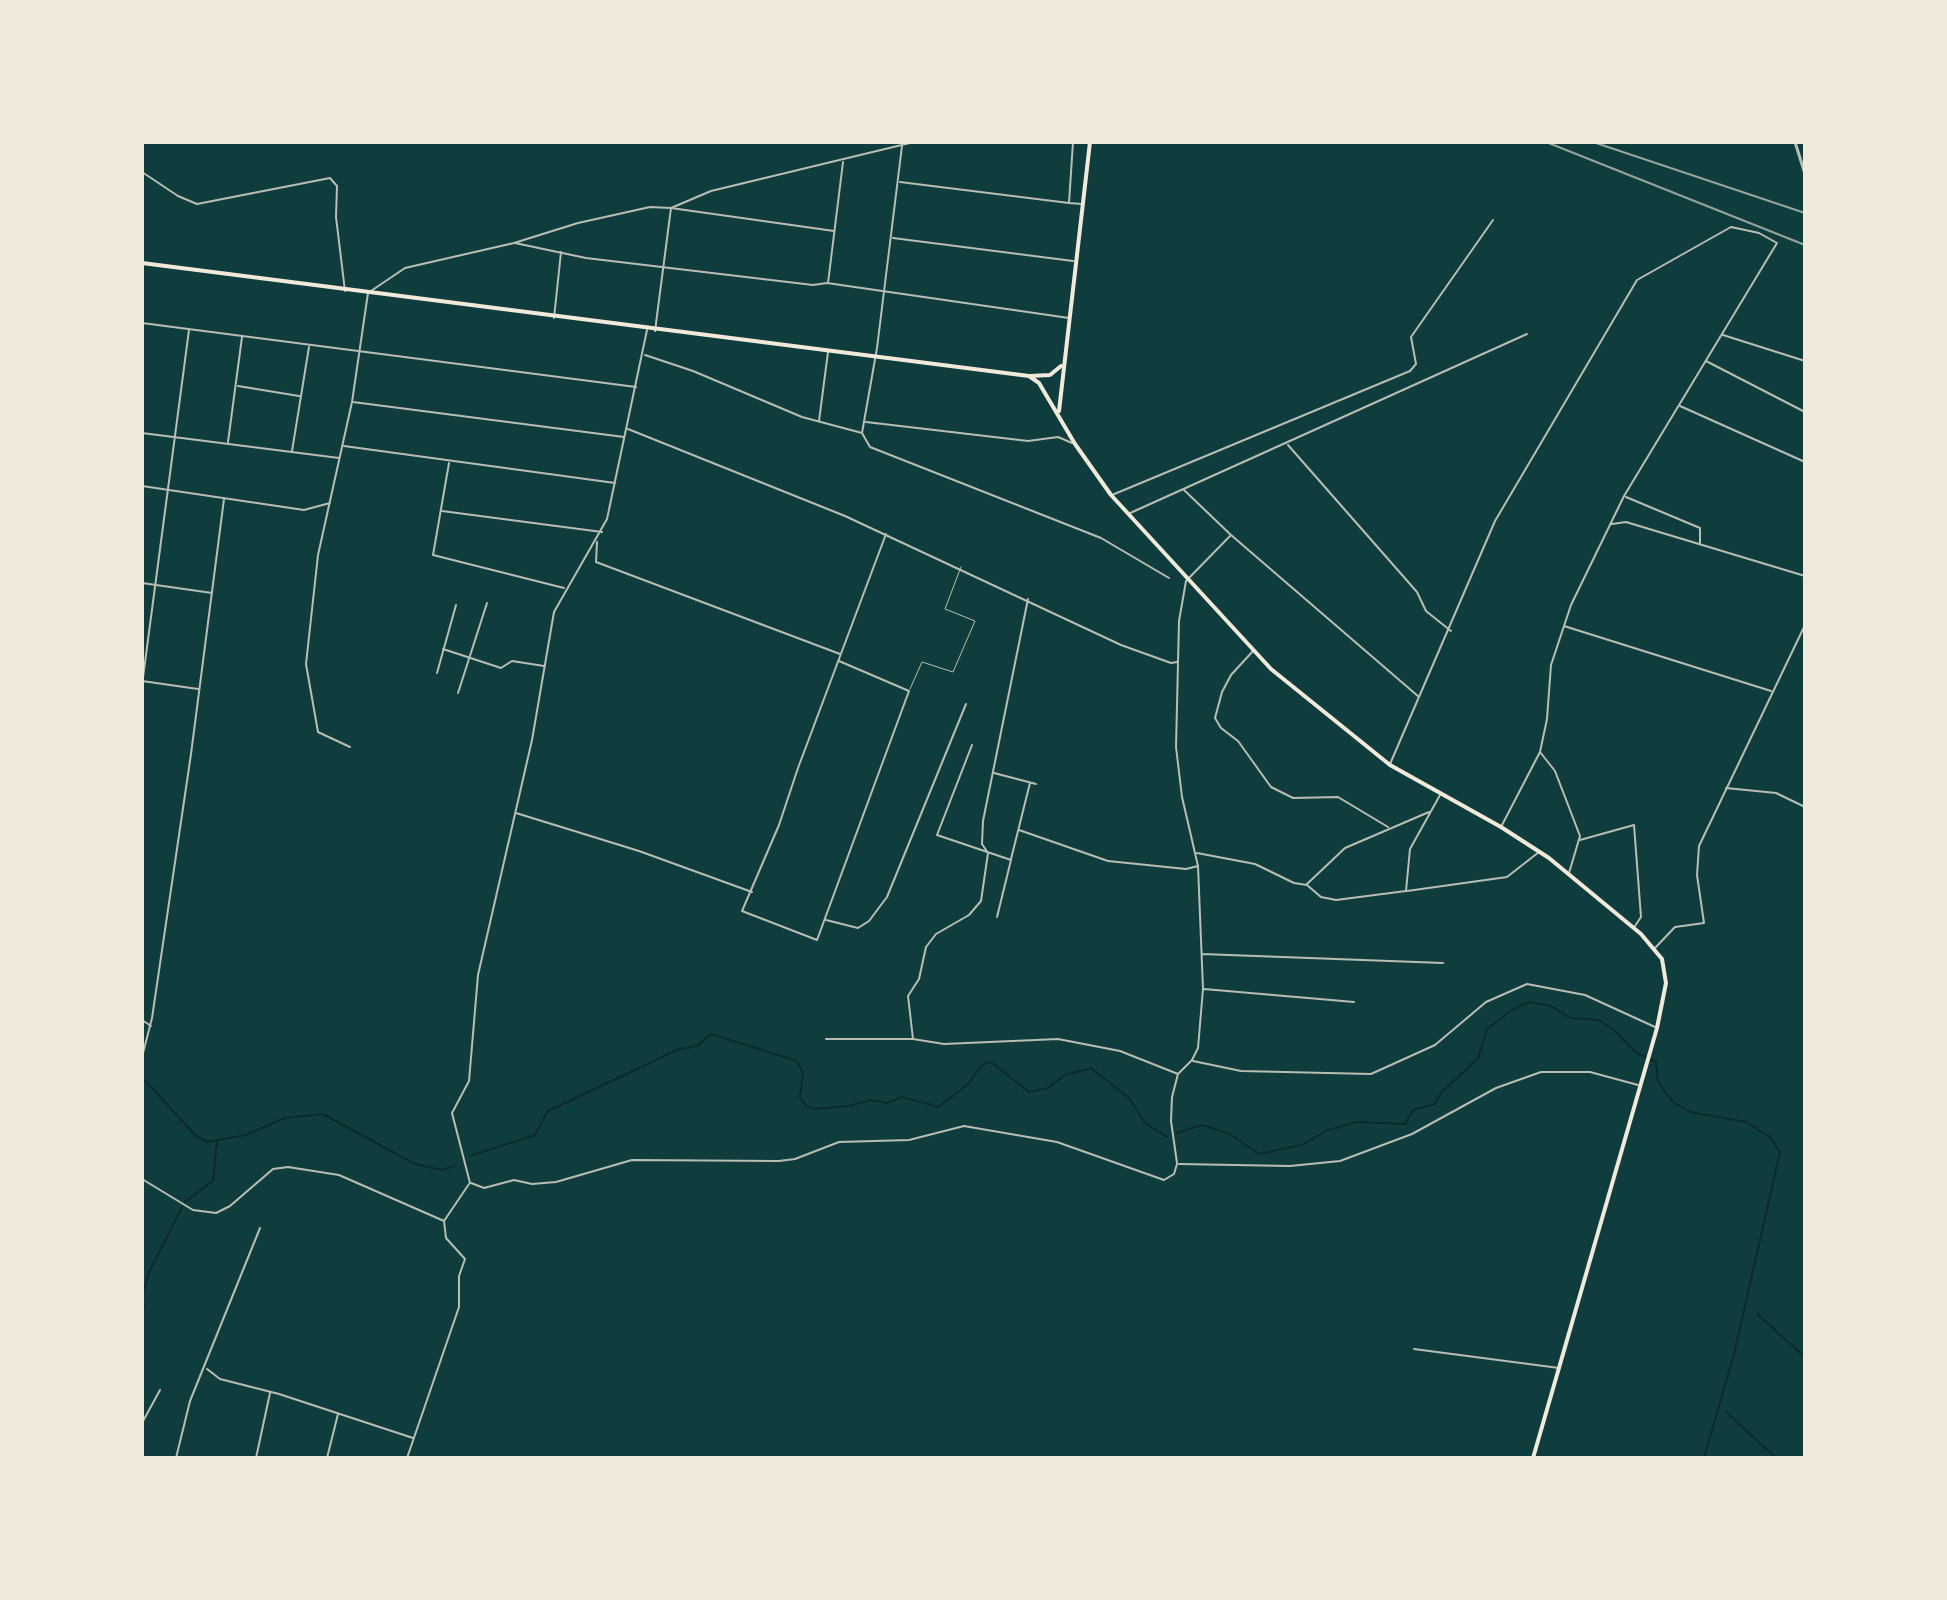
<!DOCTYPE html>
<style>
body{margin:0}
#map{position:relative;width:1947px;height:1600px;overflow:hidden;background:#0f3d3e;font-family:"Fira Sans",sans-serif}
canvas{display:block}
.frame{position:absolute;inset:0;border:144px solid #f1e9da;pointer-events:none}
</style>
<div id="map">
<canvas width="1947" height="1600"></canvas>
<div class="frame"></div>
</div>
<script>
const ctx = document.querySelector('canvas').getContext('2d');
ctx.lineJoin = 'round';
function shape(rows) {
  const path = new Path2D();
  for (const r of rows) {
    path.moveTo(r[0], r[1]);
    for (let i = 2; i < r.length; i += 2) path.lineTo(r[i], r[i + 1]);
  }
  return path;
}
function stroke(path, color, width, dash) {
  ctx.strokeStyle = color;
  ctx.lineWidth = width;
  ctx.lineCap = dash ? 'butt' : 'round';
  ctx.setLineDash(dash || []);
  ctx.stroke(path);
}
const stream = shape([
 [142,1077,196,1136,207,1142,246,1135,285,1118,323,1114,415,1164,442,1170,456,1166],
 [1177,1133,1202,1125,1230,1134,1259,1154,1301,1145,1328,1130,1357,1122,1405,1124,1413,1110,1435,1104,1441,1093,1478,1058,1487,1029,1512,1010,1529,1002,1551,1006,1571,1018,1598,1020,1614,1030,1635,1052,1656,1062,1658,1082,1673,1102,1690,1112,1746,1122,1770,1137,1780,1152,1734,1354,1704,1458],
 [470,1156,535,1135,548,1111,679,1049,697,1046,711,1034,797,1061,803,1073,800,1097,805,1105,814,1109,849,1106,871,1100,887,1103,902,1097,938,1107,968,1084,982,1065,991,1062,1029,1092,1048,1088,1065,1075,1091,1068,1129,1098,1145,1123,1167,1137],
 [185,1202,213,1181,217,1142],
 [142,1298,149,1272,182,1207],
 [1757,1314,1805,1357],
 [142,1316,144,1306],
 [1726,1412,1776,1458]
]);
const service = shape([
 [910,689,922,662,953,672,975,621,945,609,961,567]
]);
const minor = shape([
 [1073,142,1069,203,1082,204],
 [142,172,178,196,197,204,330,178,337,186,336,217,345,291],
 [900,182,1069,203],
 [893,238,1073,261],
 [515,243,586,258,813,285,827,283,1069,318],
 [828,283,843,162],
 [554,318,561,252],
 [142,323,636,387],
 [655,331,671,208,834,231],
 [1723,335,1805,361],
 [645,355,693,371,802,417,862,433,870,447,1101,538,1169,578],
 [1706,361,1805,412],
 [238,386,299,396],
 [353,402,624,437],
 [1680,406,1805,462],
 [819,421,828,352],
 [866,422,1028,441,1058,437,1072,443],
 [628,429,845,516,1121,645,1171,663,1177,662],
 [142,433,339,458],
 [862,433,877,348,902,146],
 [228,442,242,337],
 [1288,445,1417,592,1426,611,1451,631],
 [344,446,615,483],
 [292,451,309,347],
 [449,463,433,555,564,588],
 [142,486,304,510,330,503],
 [1184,490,1231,535,1419,697],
 [1112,495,1410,371,1416,364,1411,337,1493,220],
 [1626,497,1700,528,1700,544],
 [442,511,602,532],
 [1128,514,1527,334],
 [1612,524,1626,522,1805,576],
 [597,542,596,562,840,654],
 [142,583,212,593],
 [1028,599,983,821,982,844,988,853,981,901,969,915,936,934,926,947,919,979,908,996,913,1039,944,1044,1058,1039,1120,1051,1178,1074],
 [1564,626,1771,691],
 [443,649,501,668,512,661,544,666],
 [1253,651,1231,675,1222,692,1215,718,1221,728,1238,741,1271,787,1293,798,1338,797,1388,827],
 [839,661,909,691,817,940,742,911,779,825,798,768,886,534],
 [437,673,456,605],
 [142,681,198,689],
 [142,685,189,330],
 [458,693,487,603],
 [972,745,937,835,1011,860,997,917],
 [350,747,318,732,306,664,318,555,352,402,368,293,405,268,514,243,578,223,650,207,671,208,711,191,914,142],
 [1540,752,1555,771,1580,836,1569,873],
 [1390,764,1495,521,1637,280,1731,227,1759,233,1777,243,1624,496,1571,605,1551,665,1547,719,1540,752,1502,825],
 [994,773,1036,784],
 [1726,788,1776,793,1805,807],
 [516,813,639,851,752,892],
 [1019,830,1108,861,1186,869,1198,866],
 [1580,840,1634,825,1641,917,1635,926],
 [1197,853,1255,864,1294,883,1307,885,1321,897,1336,900,1406,891,1410,849,1440,795],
 [1011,859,1030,783],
 [1307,884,1345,848,1429,812],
 [1407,891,1507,877,1539,852],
 [826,920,858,928,869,921,887,897,966,704],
 [1655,948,1675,927,1704,923,1697,875,1699,846,1805,625],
 [1202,954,1443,963],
 [1204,989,1354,1002],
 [142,1020,151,1026],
 [826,1039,913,1039],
 [142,1057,152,1018,191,754,224,499],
 [1193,1061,1241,1071,1371,1074,1435,1045,1486,1002,1527,984,1585,995,1655,1027],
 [1177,1163,1171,1121,1172,1097,1178,1074,1192,1060,1198,1048,1203,989,1198,866,1182,797,1176,747,1179,621,1186,581,1231,535],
 [1179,1164,1290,1166,1340,1161,1412,1134,1496,1088,1541,1072,1590,1072,1638,1085],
 [142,1179,193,1210,216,1213,230,1206,273,1169,288,1167,339,1175,444,1221,469,1184],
 [470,1183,452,1113,469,1081,478,975,532,740,554,612,607,519,647,330],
 [471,1183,484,1188,514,1180,532,1184,556,1182,632,1160,779,1161,795,1159,839,1142,909,1140,964,1126,1057,1142,1164,1180,1174,1174,1177,1164],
 [1414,1349,1559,1368],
 [207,1369,220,1379,279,1394,413,1438],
 [142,1423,160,1390],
 [176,1458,190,1401,260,1228],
 [256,1458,270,1393],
 [327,1458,338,1414],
 [407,1458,459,1307,459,1276,465,1259,446,1238,444,1221]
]);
const tertiary = shape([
 [1795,142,1805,174]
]);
const primary = shape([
 [142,263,1029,376,1039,383,1075,444,1111,495,1271,669,1390,765,1501,827,1549,858,1641,934,1662,959,1666,983,1657,1028,1533,1458],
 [1030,376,1050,375,1061,366],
 [1059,411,1090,142]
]);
const rail = shape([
 [1546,142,1805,245],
 [1593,142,1805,213]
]);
stroke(stream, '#0a2a2b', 2);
stroke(service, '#b8beb3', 1);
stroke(minor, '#b8beb3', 2);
stroke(tertiary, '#b8beb3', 3);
stroke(primary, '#f1e9da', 4);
stroke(rail, '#97a49c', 2);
</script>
